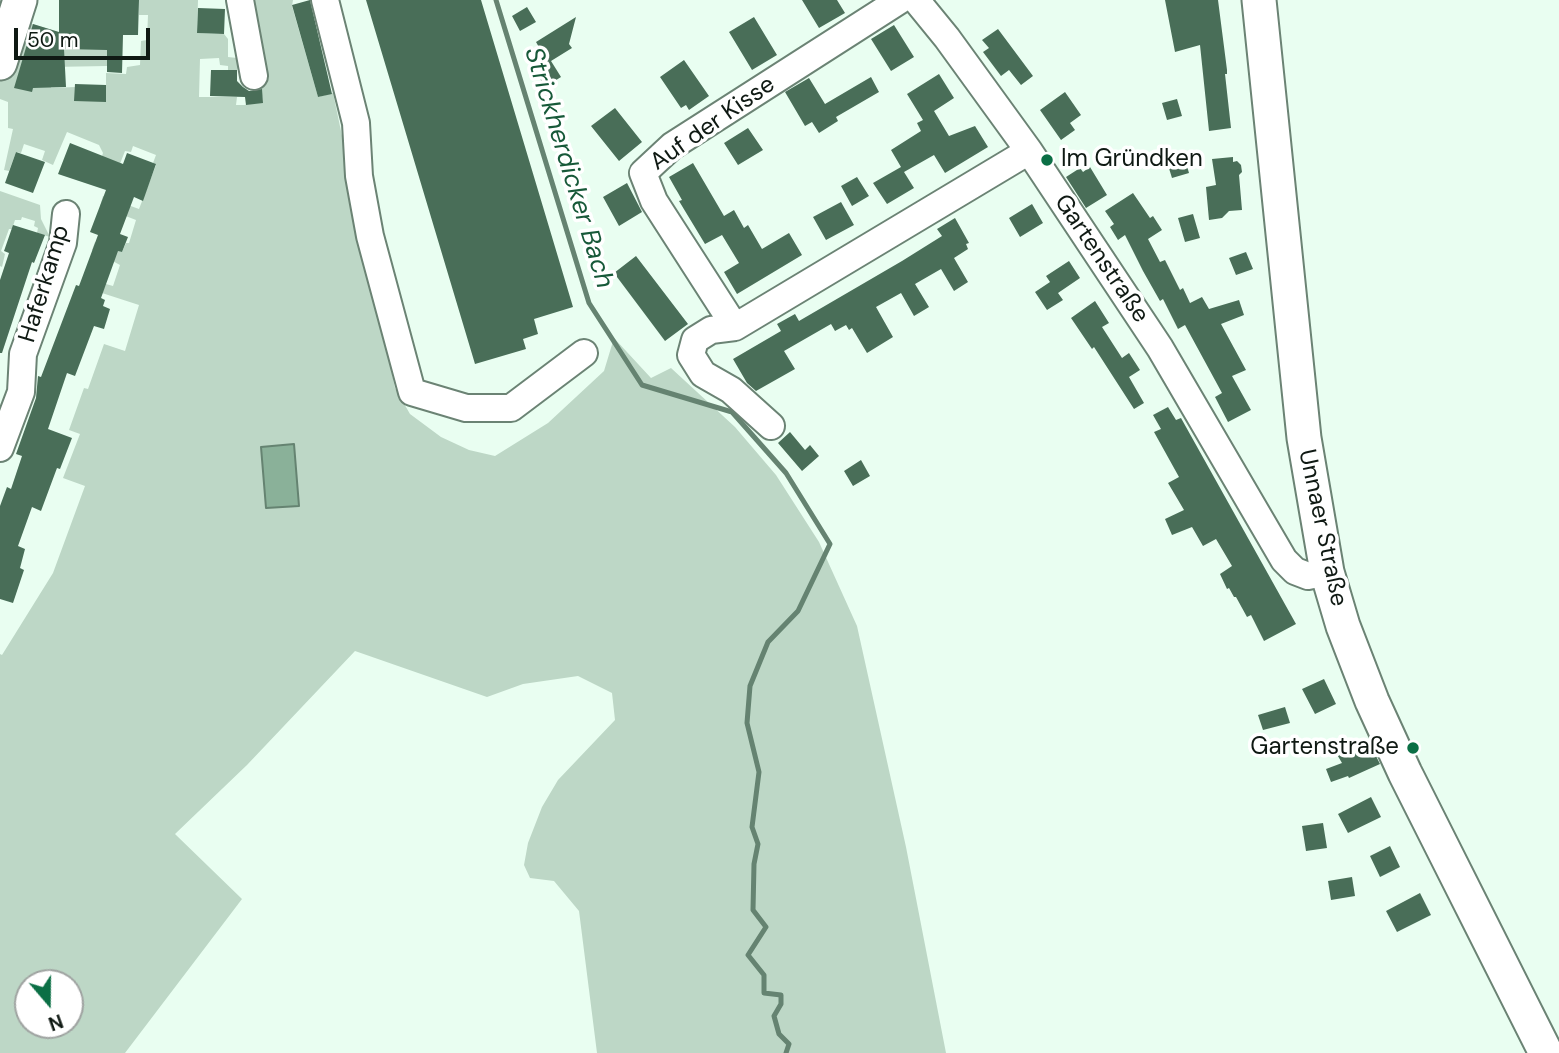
<!DOCTYPE html>
<meta charset="utf-8">
<style>
body{margin:0}
#map{position:relative;width:1559px;height:1053px;overflow:hidden;background:#e9fef1;font-family:"DM Sans",sans-serif}
canvas{display:block}
.north{position:absolute;left:14px;top:969px;width:70px;height:70px;box-sizing:border-box;background:#fff;border:2px solid #9fa3a1;border-radius:50%;rotate:160deg;font-size:19px;font-weight:700;line-height:28px;text-align:center;color:#0f1913}
.north::after{content:'';display:block;margin:auto;width:24px;height:32px;background:#0b6f45;clip-path:polygon(50% 0,100% 100%,50% 72%,0 100%)}
.scale{position:absolute;left:14px;top:28px;width:136px;height:32px;box-sizing:border-box;border:4px solid #0f1913;border-top:0;padding-left:9px;font-size:21px;line-height:24px;white-space:nowrap;color:#0f1913;-webkit-text-stroke:5px #fff;paint-order:stroke}
</style>
<div id="map">
<canvas width="1559" height="1053"></canvas>
<div class="north">N</div>
<div class="scale">50 m</div>
</div>
<script>
const ctx = document.querySelector('canvas').getContext('2d');
ctx.lineJoin = 'round';
function fillPath(path, color) {
  ctx.fillStyle = color;
  ctx.fill(path, 'evenodd');
}
function shape(rows) {
  const path = new Path2D();
  for (const r of rows) {
    path.moveTo(r[0], r[1]);
    for (let i = 2; i < r.length; i += 2) path.lineTo(r[i], r[i + 1]);
  }
  return path;
}
function stroke(path, color, width, dash) {
  ctx.strokeStyle = color;
  ctx.lineWidth = width;
  ctx.lineCap = dash ? 'butt' : 'round';
  ctx.setLineDash(dash || []);
  ctx.stroke(path);
}
function label(font, color, halo, rows, align = 'center') {
  ctx.font = font + ' "DM Sans",sans-serif';
  ctx.lineWidth = 7;
  ctx.setLineDash([]);
  ctx.textBaseline = 'middle';
  ctx.strokeStyle = halo;
  ctx.fillStyle = color;
  for (const [text, x, y, turn = 0] of rows) {
    ctx.save();
    ctx.translate(x, y);
    ctx.rotate((+turn || 0) * Math.PI / 180);
    ctx.textAlign = isNaN(turn) ? turn : align;
    if (halo) ctx.strokeText(text, 0, 0);
    ctx.fillText(text, 0, 0);
    ctx.restore();
  }
}
const green = shape([
 [0,0,37,0,29,23,52,30,52,35,75,35,107,0,107,66,51,67,51,88,75,87,106,101,106,73,126,74,127,67,140,65,141,41,147,40,148,15,139,15,139,0,198,0,197,33,224,34,228,39,228,57,237,58,240,63,237,70,228,70,228,66,220,65,219,58,200,59,199,97,237,97,236,105,244,105,263,102,248,0,293,0,292,6,318,97,333,93,395,388,410,414,441,437,469,450,495,456,548,423,604,371,614,338,651,378,671,368,735,427,776,475,819,542,857,626,906,847,946,1053,597,1053,579,911,554,881,530,878,524,865,528,843,542,807,558,780,615,720,612,693,578,676,523,684,487,697,355,651,247,765,175,834,242,899,125,1053,0,1053,0,654,2,655,53,573,85,486,63,478,80,434,69,430,84,388,88,389,104,344,125,351,139,305,102,293,106,284,113,286,120,265,92,250,95,242,122,252,126,243,129,243,136,220,100,206,103,196,139,209,156,165,153,163,156,155,133,146,131,152,125,151,116,174,98,168,103,153,99,145,67,132,53,165,42,160,45,151,24,144,21,153,16,152,9,171,4,170,13,129,8,128,8,102,0,99],
 [28,983,70,983,70,1025,28,1025],
 [0,191,40,205,41,219,50,237,37,233,38,228,34,226,35,221,22,217,21,220,15,220,12,229,9,229,1,251,5,254,2,267,0,266]
]);
const water = shape([
 [294,444,299,506,266,508,261,447,294,444]
]);
const stream = shape([
 [496,0,589,303,642,385,732,412,786,473,830,544,798,611,768,642,750,686,747,723,759,772,752,827,758,844,754,864,753,910,766,927,748,955,764,975,764,993,781,995,781,1004,774,1016,779,1034,789,1044,786,1053]
]);
const building = shape([
 [59,0,139,0,138,35,123,35,122,73,107,72,107,50,64,49,66,87,33,88,32,92,14,88,33,24,59,32],
 [310,0,332,94,318,97,292,5],
 [366,0,481,0,573,307,534,319,538,334,523,339,526,349,475,364],
 [802,0,837,0,845,13,819,28],
 [1165,0,1218,0,1227,70,1227,74,1225,74,1231,128,1209,131,1200,45,1175,52],
 [527,7,536,22,520,31,512,16],
 [198,8,225,9,224,34,197,33],
 [576,17,569,44,572,48,551,61,561,77,545,87,535,71,548,63,536,42],
 [754,17,777,55,752,70,729,32],
 [894,25,914,57,891,71,871,39],
 [998,29,1033,76,1021,85,1009,70,1001,76,983,52,989,48,982,40],
 [684,60,709,96,689,110,686,105,681,108,660,77],
 [211,70,237,70,237,81,243,87,249,91,262,89,263,103,246,105,245,97,210,96],
 [939,74,954,98,934,111,949,136,975,126,988,147,945,173,934,155,904,172,914,188,887,204,873,183,901,167,891,150,921,131,917,123,923,120,907,94],
 [871,77,879,92,836,117,838,121,819,133,812,122,805,126,785,92,809,78,825,104],
 [75,84,106,85,106,102,74,101],
 [1065,92,1081,115,1070,123,1075,130,1061,140,1040,110],
 [1177,99,1182,116,1167,120,1162,103],
 [615,108,642,142,619,161,591,126],
 [748,128,763,150,738,165,724,143],
 [70,143,123,164,127,153,156,164,143,201,134,197,120,234,128,237,122,252,118,251,101,298,105,300,103,306,110,309,104,329,94,326,75,376,67,373,48,429,72,438,60,469,57,468,41,511,32,507,18,546,25,549,20,568,24,570,13,603,0,599,0,506,7,487,11,489,22,456,16,454,36,398,38,376,41,377,76,285,79,286,98,235,90,232,106,190,58,174],
 [16,152,45,162,33,193,5,183],
 [1184,156,1189,173,1172,178,1167,162],
 [1233,157,1233,162,1237,161,1241,165,1242,172,1239,175,1242,210,1229,211,1222,218,1209,220,1206,187,1216,185,1212,159],
 [693,163,724,216,734,210,744,228,748,225,762,249,789,233,802,255,737,294,724,272,739,263,722,235,705,244,679,201,682,200,669,177],
 [1090,167,1107,195,1086,208,1066,177,1080,168,1083,172],
 [857,177,869,196,852,206,841,186],
 [627,183,642,212,619,226,603,197],
 [1133,193,1150,218,1153,216,1162,230,1148,239,1160,262,1165,260,1180,290,1183,288,1190,303,1202,297,1209,309,1239,300,1244,315,1221,324,1246,370,1232,376,1251,410,1228,422,1215,397,1222,393,1185,325,1178,329,1163,299,1160,301,1143,271,1125,235,1118,240,1110,227,1114,224,1105,211],
 [841,202,854,225,826,240,813,217],
 [1032,204,1043,223,1020,237,1009,218],
 [1193,214,1200,238,1185,242,1178,218],
 [955,218,969,243,966,244,968,249,954,258,968,282,954,291,941,269,915,284,929,307,914,316,901,293,876,307,893,337,867,353,852,328,849,330,846,325,835,331,831,324,784,351,795,369,756,391,747,383,733,359,781,331,777,324,795,314,799,321,902,261,942,236,937,229],
 [13,225,45,235,34,263,32,262,2,353,0,353,0,280,9,253,4,251],
 [1246,252,1253,269,1236,275,1229,258],
 [636,256,688,324,665,341,614,273],
 [1069,261,1080,278,1058,293,1063,300,1047,310,1035,292,1050,282,1046,276],
 [1095,301,1109,323,1102,327,1122,358,1129,353,1140,370,1129,377,1144,403,1134,409,1094,347,1092,349,1071,318],
 [1168,407,1176,420,1181,418,1296,624,1264,641,1251,615,1247,617,1236,597,1234,597,1229,588,1227,589,1220,574,1232,566,1216,539,1203,546,1192,527,1172,535,1165,519,1184,510,1168,483,1179,477,1154,432,1161,429,1153,415],
 [790,432,805,450,810,445,819,456,802,471,778,443],
 [861,460,870,476,853,486,844,471],
 [1324,679,1336,704,1315,714,1302,689],
 [1285,707,1290,723,1263,730,1258,715],
 [1355,740,1363,756,1374,752,1380,764,1349,778,1348,776,1331,782,1326,769,1342,763,1335,751],
 [1371,797,1381,817,1348,833,1338,814],
 [1323,823,1327,848,1306,851,1302,826],
 [1390,846,1400,867,1380,877,1370,856],
 [1352,877,1355,896,1331,900,1328,881],
 [1420,893,1431,915,1397,932,1386,911]
]);
const minor = shape([
 [240,0,254,76],
 [325,0,356,123,359,176,370,236,412,392,466,408,511,408,584,353],
 [916,0,947,38,1029,151,1160,348,1284,560,1295,571,1308,576,1327,572],
 [735,327,654,201,643,173,672,146,900,0],
 [771,426,731,390,703,374,691,355,695,340,711,330,735,327,1029,151],
 [0,448,21,392,23,354,63,243,66,214]
]);
const major = shape([
 [1259,0,1304,438,1327,572,1343,626,1372,701,1405,773,1546,1053],
 [0,63,20,0]
]);
const markers = [
 [1047,160,7,"#0b6f45"],
 [1413,748,7,"#0b6f45"]
];
const streetNames = [
 ["Auf der Kisse",713,124,-35],
 ["Gartenstraße",1101,259,56],
 ["Haferkamp",45,284,-73],
 ["Unnaer Straße",1322,528,78]
];
const poiNames = [
 ["Im Gründken",1061,160],
 ["Gartenstraße",1399,748,"right"]
];
const waterNames = [
 ["Strickherdicker Bach",568,168,73]
];
fillPath(green, '#bdd7c6');
fillPath(water, '#8ab199');
stroke(water, '#658371', 2);
stroke(stream, '#658371', 5);
fillPath(building, '#496e58');
stroke(minor, '#6b8374', 30);
stroke(major, '#6b8374', 37);
stroke(minor, '#fff', 26);
stroke(major, '#fff', 33);
for (const [x, y, r, color] of markers) {
  const dot = new Path2D();
  dot.arc(x, y, r, 0, 2 * Math.PI);
  ctx.fillStyle = color;
  ctx.fill(dot);
  stroke(dot, '#fff', 2.5);
}
label('24px', '#0f1913', '#fff', streetNames);
label('24px', '#0f1913', '#fff', poiNames, 'left');
label('italic 26px', '#175939', '#fff', waterNames);
</script>
